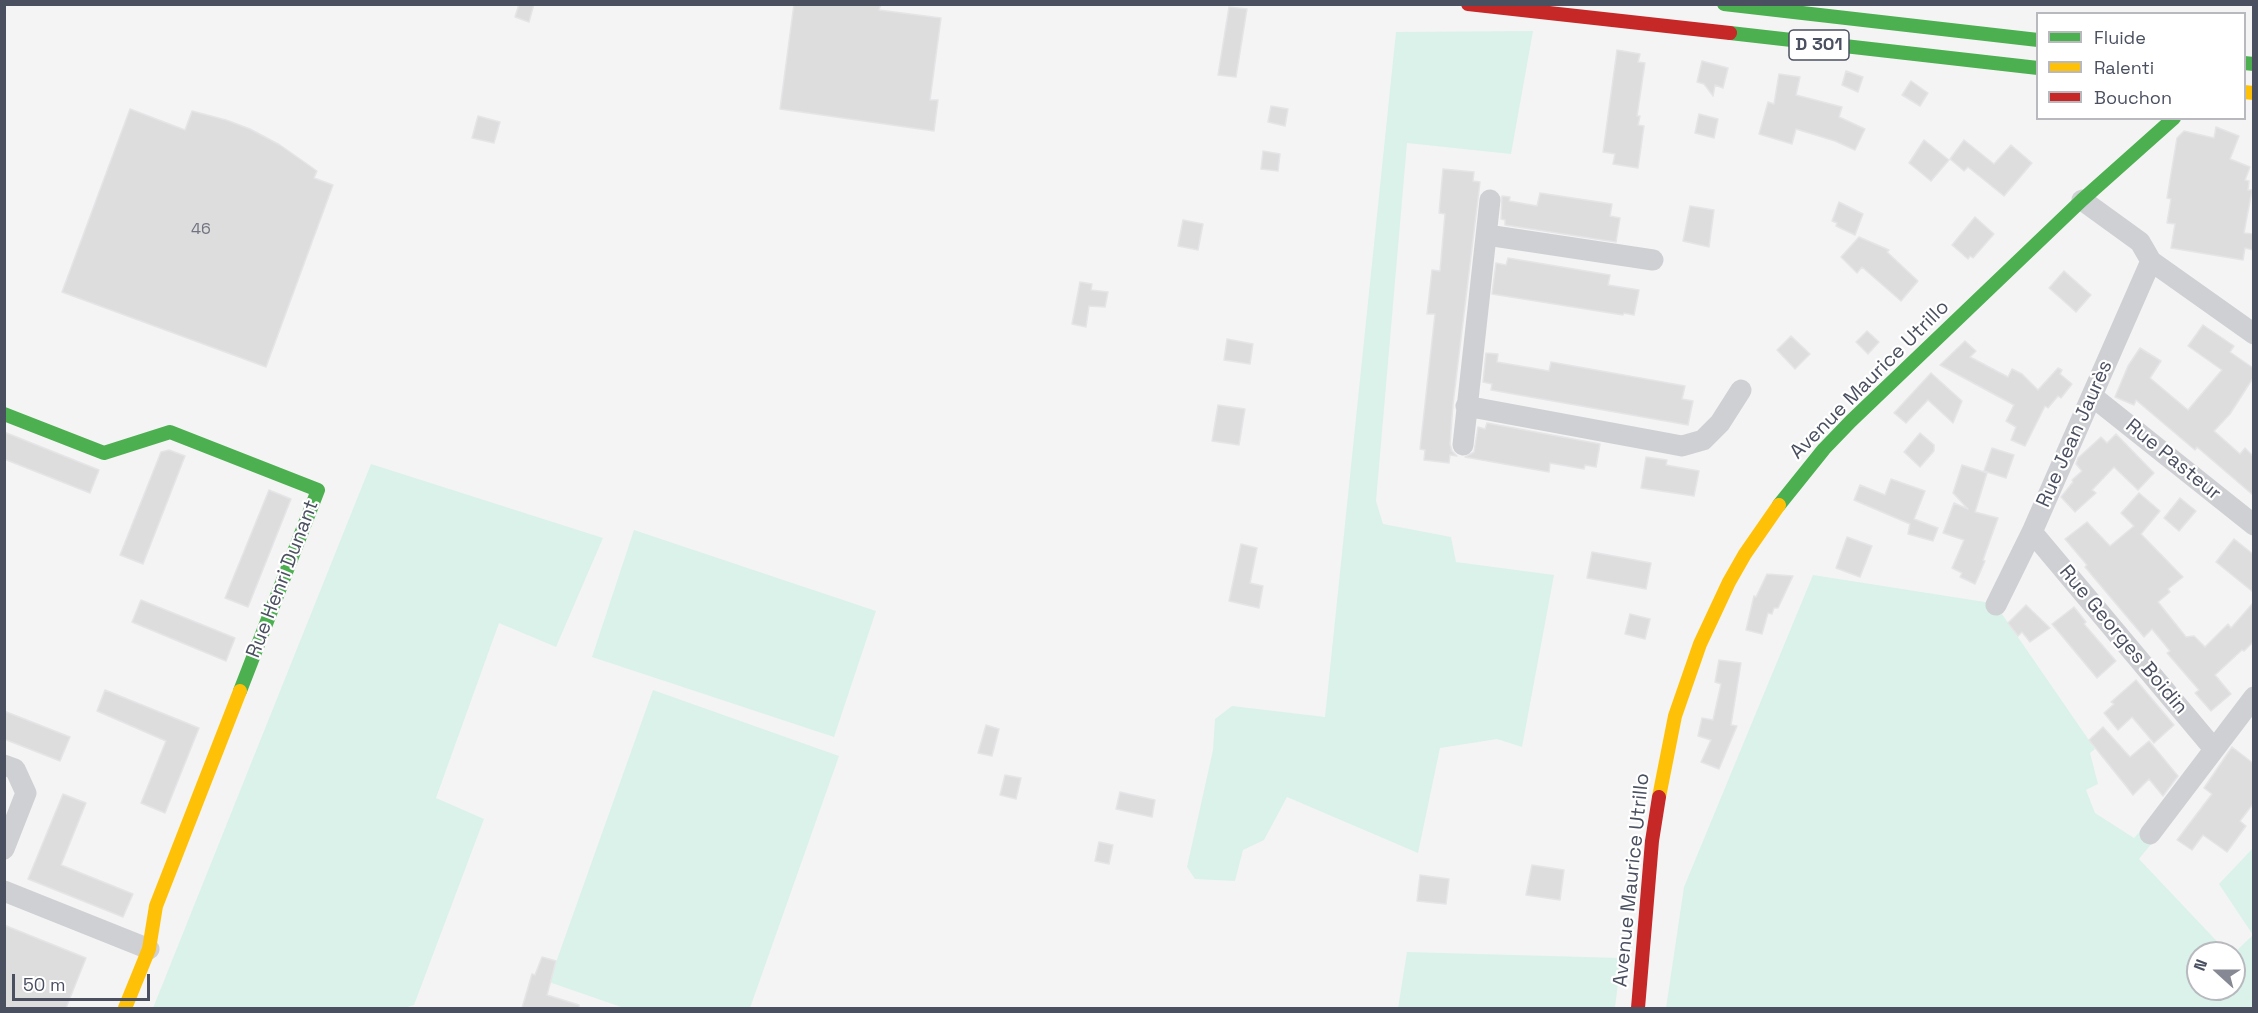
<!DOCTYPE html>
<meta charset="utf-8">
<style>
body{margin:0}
#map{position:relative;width:2258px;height:1013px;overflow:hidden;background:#f4f4f4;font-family:"Space Grotesk",sans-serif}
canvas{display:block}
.frame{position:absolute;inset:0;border:6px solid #4a5060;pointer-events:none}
.legend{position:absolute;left:2036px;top:12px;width:210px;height:108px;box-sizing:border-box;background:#fff;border:2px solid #b7b9bf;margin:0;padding:8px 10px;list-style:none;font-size:18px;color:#4a5060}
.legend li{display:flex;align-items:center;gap:12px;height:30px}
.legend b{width:30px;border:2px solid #b7b9bf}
.north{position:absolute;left:2186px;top:941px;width:60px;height:60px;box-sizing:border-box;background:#fff;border:2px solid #b7b9bf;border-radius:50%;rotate:291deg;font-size:16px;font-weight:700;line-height:24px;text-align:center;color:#4a5060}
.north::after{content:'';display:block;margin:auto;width:21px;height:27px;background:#868994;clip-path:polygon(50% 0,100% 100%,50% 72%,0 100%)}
.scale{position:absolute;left:12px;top:974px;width:138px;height:27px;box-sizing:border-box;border:3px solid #4a5060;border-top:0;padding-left:8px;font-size:18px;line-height:21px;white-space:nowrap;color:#4a5060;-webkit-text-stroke:4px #fff;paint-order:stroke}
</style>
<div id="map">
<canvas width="2258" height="1013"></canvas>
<div class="frame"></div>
<ul class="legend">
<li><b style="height:8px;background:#4caf50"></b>Fluide</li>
<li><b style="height:8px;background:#ffc107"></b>Ralenti</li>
<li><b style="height:8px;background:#c62828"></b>Bouchon</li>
</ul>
<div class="north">N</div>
<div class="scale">50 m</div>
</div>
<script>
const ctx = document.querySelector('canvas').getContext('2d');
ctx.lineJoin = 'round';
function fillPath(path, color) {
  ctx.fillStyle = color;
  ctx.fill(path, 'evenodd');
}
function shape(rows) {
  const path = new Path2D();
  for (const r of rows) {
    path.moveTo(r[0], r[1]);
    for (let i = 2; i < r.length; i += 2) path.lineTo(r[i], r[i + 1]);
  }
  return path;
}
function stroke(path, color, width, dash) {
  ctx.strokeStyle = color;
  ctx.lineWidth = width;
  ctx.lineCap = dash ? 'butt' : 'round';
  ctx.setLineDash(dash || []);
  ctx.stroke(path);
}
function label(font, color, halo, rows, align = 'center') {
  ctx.font = font + ' "Space Grotesk",sans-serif';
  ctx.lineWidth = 4.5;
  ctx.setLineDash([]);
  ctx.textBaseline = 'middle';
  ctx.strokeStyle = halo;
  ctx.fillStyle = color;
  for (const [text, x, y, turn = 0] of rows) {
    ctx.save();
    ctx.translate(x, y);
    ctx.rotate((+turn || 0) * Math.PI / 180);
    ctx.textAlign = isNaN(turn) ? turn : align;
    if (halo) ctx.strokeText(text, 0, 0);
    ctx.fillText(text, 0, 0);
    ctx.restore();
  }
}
const green = shape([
 [1533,31,1511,154,1407,143,1376,501,1383,524,1451,537,1456,562,1554,575,1522,747,1497,739,1440,748,1418,853,1287,797,1264,840,1243,850,1235,881,1195,879,1187,867,1213,750,1215,719,1232,706,1325,717,1396,32],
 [371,464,603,538,556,647,499,623,436,798,484,819,414,1005,404,1008,153,1008],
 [634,530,876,611,834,737,592,657],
 [1813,575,1985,602,2002,614,2095,749,2090,753,2098,784,2086,790,2095,813,2134,838,2144,827,2156,838,2139,859,2228,953,2198,953,2198,989,2234,989,2234,953,2253,935,2219,884,2253,848,2253,1008,1666,1008,1684,887],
 [653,690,839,756,750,1008,624,1008,549,982],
 [1407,952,1621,958,1615,1008,1398,1008]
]);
const building = shape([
 [519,4,534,4,529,22,515,17,519,4],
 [794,4,881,4,879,10,941,18,930,100,938,100,934,131,780,109,794,4],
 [1229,7,1247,9,1236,77,1218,75,1229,7],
 [1617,50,1640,54,1638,62,1645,63,1637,116,1640,116,1638,125,1644,126,1638,168,1613,164,1615,154,1603,152,1617,50],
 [1702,61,1728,68,1723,88,1715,85,1713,96,1704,84,1697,82,1702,61],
 [1846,71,1863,77,1858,92,1842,85,1846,71],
 [1779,74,1800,77,1796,95,1842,107,1839,117,1865,129,1855,150,1835,141,1796,129,1792,144,1759,134,1768,102,1774,104,1779,74],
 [1911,81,1928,93,1920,106,1902,95,1911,81],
 [1271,106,1288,109,1285,126,1268,122,1271,106],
 [130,109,185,130,192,111,226,120,250,129,280,145,317,171,314,178,333,185,266,367,62,292,130,109],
 [1699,114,1718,119,1714,138,1695,133,1699,114],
 [478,116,500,122,494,143,472,138,478,116],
 [2216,127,2239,136,2230,159,2250,167,2245,180,2249,181,2248,190,2252,190,2244,233,2253,234,2253,250,2245,248,2243,260,2171,248,2175,224,2167,223,2171,199,2167,198,2177,138,2184,131,2214,138,2216,127],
 [1924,140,1949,160,1931,181,1909,163,1924,140],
 [1964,140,1994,164,2011,145,2032,163,2004,196,1968,167,1964,171,1950,159,1964,140],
 [1263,151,1280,154,1278,171,1261,169,1263,151],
 [1443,169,1474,172,1473,181,1480,182,1453,404,1450,444,1452,451,1457,456,1450,455,1449,463,1424,460,1425,450,1420,449,1435,314,1427,314,1432,270,1440,271,1445,214,1439,213,1443,169],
 [1540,193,1612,204,1610,216,1620,218,1616,242,1505,225,1505,220,1501,219,1502,196,1510,197,1509,201,1537,206,1540,193],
 [1839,202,1863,214,1855,235,1836,226,1837,223,1832,221,1839,202],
 [1690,206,1714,210,1709,247,1683,241,1690,206],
 [1975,217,1994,234,1973,258,1970,256,1968,259,1952,245,1975,217],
 [1183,220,1203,224,1198,250,1178,246,1183,220],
 [1859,237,1889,250,1887,252,1918,281,1901,301,1862,267,1857,273,1841,257,1859,237],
 [1508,258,1610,275,1608,285,1639,290,1634,315,1624,313,1623,315,1492,294,1496,263,1506,265,1508,258],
 [2064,271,2091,295,2076,312,2049,288,2064,271],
 [1080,282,1092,284,1091,290,1108,292,1105,307,1089,306,1086,327,1072,324,1080,282],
 [2203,325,2234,346,2230,352,2253,368,2253,378,2230,414,2214,431,2240,454,2245,448,2253,456,2253,495,2197,447,2195,450,2136,400,2134,405,2115,397,2128,366,2140,348,2161,361,2150,378,2188,410,2222,370,2188,346,2203,325],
 [1867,331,1879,342,1868,354,1856,342,1867,331],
 [1791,336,1810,354,1795,369,1777,350,1791,336],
 [1227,339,1253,344,1250,364,1224,360,1227,339],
 [1965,341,1976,351,1970,357,2008,377,2012,369,2022,374,2038,390,2058,368,2062,370,2060,374,2072,384,2061,398,2058,396,2048,408,2045,406,2025,446,2011,440,2016,427,2006,421,2014,405,1940,365,1965,341],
 [1486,353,1498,354,1497,362,1549,371,1551,362,1685,386,1682,399,1693,401,1688,425,1491,390,1492,384,1483,382,1486,353],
 [1931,373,1962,401,1953,423,1928,400,1906,423,1894,413,1931,373],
 [1218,405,1245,409,1239,445,1212,441,1218,405],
 [1487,423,1600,444,1596,467,1585,465,1584,469,1550,463,1549,472,1465,457,1474,452,1478,427,1485,429,1487,423],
 [4,432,99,470,90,493,4,459,4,432],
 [1920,433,1934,445,1934,451,1920,467,1904,452,1920,433],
 [2116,434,2154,473,2138,490,2114,467,2092,490,2096,493,2075,512,2061,497,2073,482,2072,480,2082,471,2076,464,2078,458,2101,437,2107,443,2116,434],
 [1992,448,2014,455,2006,478,1984,471,1992,448],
 [169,450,185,456,143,564,120,555,161,452,169,450],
 [1646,457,1667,460,1666,465,1699,471,1694,496,1641,488,1646,457],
 [1962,465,1987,473,1975,512,1998,518,1983,560,1985,561,1975,584,1960,577,1962,573,1952,568,1964,540,1943,533,1954,503,1968,509,1953,493,1962,465],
 [1891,479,1925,491,1914,519,1938,528,1933,541,1908,534,1910,524,1854,500,1860,485,1885,495,1891,479],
 [269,490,291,499,248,607,225,598,269,490],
 [2139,493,2160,511,2141,534,2183,577,2168,589,2170,592,2158,602,2186,637,2194,636,2205,647,2228,624,2231,628,2253,603,2253,642,2244,651,2242,650,2215,675,2231,694,2211,711,2195,693,2199,690,2167,653,2170,651,2152,629,2144,637,2085,567,2087,565,2065,539,2087,522,2110,546,2134,526,2121,513,2139,493],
 [2180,498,2196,511,2179,531,2164,518,2180,498],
 [1847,537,1872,546,1860,577,1836,568,1847,537],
 [2234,539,2253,554,2253,592,2216,562,2234,539],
 [1241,544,1257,548,1250,583,1263,586,1259,608,1229,601,1241,544],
 [1592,552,1651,563,1646,589,1587,578,1592,552],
 [1767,574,1793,576,1778,608,1774,608,1772,614,1768,613,1762,634,1746,630,1754,596,1756,597,1767,574],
 [141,600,235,638,226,661,132,622,141,600],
 [2026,605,2050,628,2030,642,2022,632,2018,636,2008,623,2026,605],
 [2074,607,2086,622,2084,624,2116,661,2097,678,2052,624,2074,607],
 [1630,614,1650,619,1645,639,1625,634,1630,614],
 [1719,660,1741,663,1731,725,1737,726,1719,769,1701,762,1711,740,1698,736,1702,718,1713,720,1721,684,1715,682,1719,660],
 [2136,680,2174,725,2154,743,2132,717,2118,730,2104,713,2114,704,2111,702,2136,680],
 [105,690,199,728,165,813,141,803,166,741,97,711,105,690],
 [4,711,70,737,60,761,4,739,4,711],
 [986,725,999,729,992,756,978,753,986,725],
 [2103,727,2130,757,2149,741,2178,776,2163,796,2149,779,2133,795,2126,786,2089,740,2103,727],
 [2232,747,2253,763,2253,804,2240,821,2246,826,2227,852,2203,835,2192,850,2177,840,2212,794,2204,788,2232,747],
 [1005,775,1021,778,1016,799,1000,795,1005,775],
 [1120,792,1155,800,1152,817,1116,809,1120,792],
 [63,794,86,803,61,865,133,894,123,917,28,879,63,794],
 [1099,842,1113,845,1109,864,1095,861,1099,842],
 [1532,865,1564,870,1560,900,1526,895,1532,865],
 [1420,875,1449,879,1446,904,1417,901,1420,875],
 [4,925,86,958,66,1008,10,1008,4,1006,4,925],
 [542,957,556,961,547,995,579,1005,579,1008,522,1008,532,974,535,975,542,957]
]);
const street = shape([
 [2082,200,2140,242,2151,261,2254,334],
 [1487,235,1653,260],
 [2092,396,2254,525],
 [1466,406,1682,446,1703,440,1720,423,1741,390],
 [1463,445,1490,200],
 [2032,532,2214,749],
 [1996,605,2032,532,2151,261],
 [4,765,15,769,26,793,4,849],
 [2150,834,2254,697],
 [4,891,149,949]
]);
const fast = shape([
 [1724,4,2038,40],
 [1730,33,2038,68],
 [2244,63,2254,64],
 [4,414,104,453,170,432,318,490,240,691],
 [1779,505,1824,449,1851,421,2082,200,2174,118]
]);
const slow = shape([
 [2244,92,2254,93],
 [1659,797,1675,716,1700,644,1729,582,1745,554,1779,505],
 [125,1008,149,949,156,906,240,691]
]);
const jam = shape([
 [1468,4,1730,33],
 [1638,1008,1652,841,1659,797]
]);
const numberNames = [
 ["46",201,230]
];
const shields = [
 [1819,45,60]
];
const shieldNames = [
 ["D 301",1819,45]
];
const streetNames = [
 ["Avenue Maurice Utrillo",1870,380,-45],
 ["Rue Jean Jaurès",2075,434,-66],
 ["Rue Pasteur",2173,460,39],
 ["Rue Henri Dunant",283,579,-69],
 ["Rue Georges Boidin",2123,640,50],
 ["Avenue Maurice Utrillo",1632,880,-84]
];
fillPath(green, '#daf2ea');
fillPath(building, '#ddddde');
stroke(building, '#e5e5e7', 1.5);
stroke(street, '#cfd0d4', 21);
stroke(fast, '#4caf50', 14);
stroke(slow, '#ffc107', 14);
stroke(jam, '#c62828', 14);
label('16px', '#707480', null, numberNames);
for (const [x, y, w] of shields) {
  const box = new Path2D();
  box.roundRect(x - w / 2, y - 15, w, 30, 4.5);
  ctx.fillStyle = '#fff';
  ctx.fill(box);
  stroke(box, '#4a5060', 1.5);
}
label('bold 18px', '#4a5060', null, shieldNames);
label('20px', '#4a5060', '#fff', streetNames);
</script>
